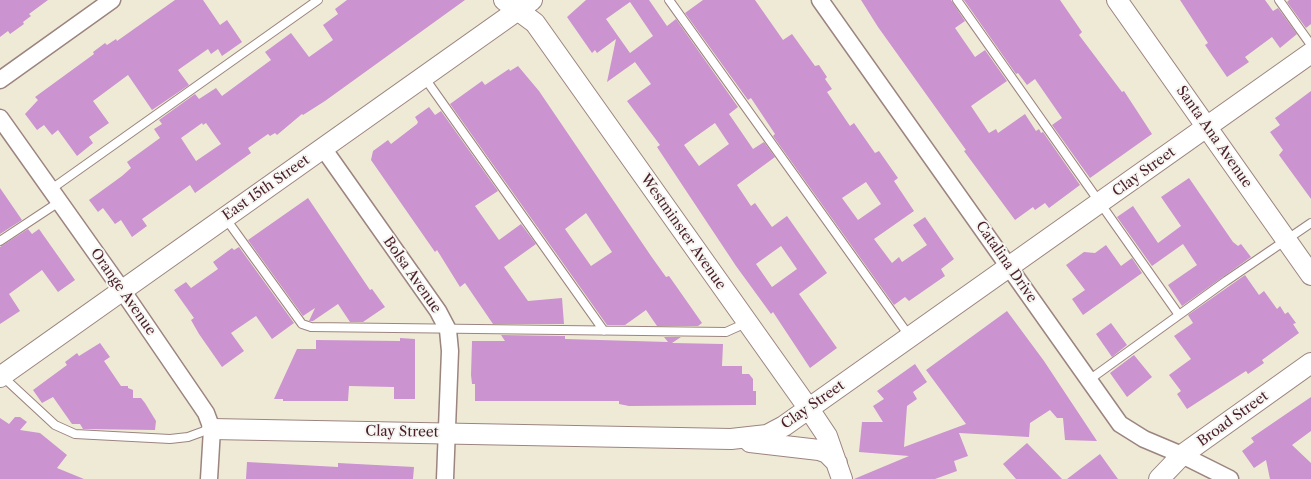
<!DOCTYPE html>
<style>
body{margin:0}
canvas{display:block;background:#efead5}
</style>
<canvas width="1311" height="479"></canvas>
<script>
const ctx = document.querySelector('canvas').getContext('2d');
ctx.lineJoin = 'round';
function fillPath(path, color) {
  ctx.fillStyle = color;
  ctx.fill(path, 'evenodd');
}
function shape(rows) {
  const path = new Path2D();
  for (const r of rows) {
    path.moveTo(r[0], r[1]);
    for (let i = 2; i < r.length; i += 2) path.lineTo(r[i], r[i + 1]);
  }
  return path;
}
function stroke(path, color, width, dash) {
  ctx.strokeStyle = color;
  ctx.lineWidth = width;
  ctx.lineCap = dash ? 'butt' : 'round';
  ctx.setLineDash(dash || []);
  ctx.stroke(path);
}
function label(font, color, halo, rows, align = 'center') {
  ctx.font = font + ' "Libre Caslon Text",serif';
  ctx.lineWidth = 4;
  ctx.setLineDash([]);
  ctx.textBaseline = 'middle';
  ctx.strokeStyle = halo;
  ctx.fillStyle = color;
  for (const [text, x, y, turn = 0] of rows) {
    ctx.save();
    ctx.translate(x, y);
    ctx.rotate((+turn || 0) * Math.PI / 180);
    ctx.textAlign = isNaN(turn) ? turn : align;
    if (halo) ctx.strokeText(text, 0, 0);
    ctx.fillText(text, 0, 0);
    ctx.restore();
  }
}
const building = shape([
 [0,0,48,0,29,14,31,16,23,22,24,24,10,34,8,31,0,37],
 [175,0,203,0,220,25,227,20,242,42,222,56,218,49,211,54,208,49,178,70,189,85,152,110,128,75,93,101,109,123,89,137,93,143,77,156,58,130,52,135,44,125,37,130,25,114,38,100,35,97,94,54,93,52,105,43,107,45,116,39,117,41],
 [347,0,465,0,325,101,303,115,302,114,277,135,275,133,270,136,268,134,248,148,251,153,195,193,190,185,142,219,147,226,132,237,121,220,115,224,103,208,98,212,89,200,122,176,131,168,127,162,160,138,154,129,162,124,159,120,195,94,199,99,216,88,222,96,271,60,265,52,291,33,309,57,333,40,323,25,338,14,335,9],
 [202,123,203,125,206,123,221,144,196,161,181,138],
 [586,0,649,0,667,26,676,19,738,107,729,114,753,149,764,142,775,157,737,185,751,206,755,203,772,227,787,216,827,273,799,294,837,348,810,368,773,312,771,314,736,266,657,147,660,145,627,101,651,84,635,62,607,82,616,39,597,53,595,50,592,53,567,17],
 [630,2,653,36,630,53,606,19],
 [715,123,729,144,699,166,684,145],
 [781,246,797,269,772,287,756,264],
 [703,0,755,0,783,40,792,34,815,66,819,65,827,77,825,79,832,89,827,92,850,126,854,123,875,153,879,151,898,178,894,181,914,211,874,239,892,263,899,257,902,262,927,245,913,225,925,217,954,259,941,269,945,276,909,301,905,297,894,305,773,136,775,134,751,98,748,100,685,13],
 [866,182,881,204,858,220,842,198],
 [861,0,951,0,965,21,955,28,975,57,985,50,1007,81,971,106,989,133,996,129,998,133,1025,114,1036,131,1039,129,1041,133,1043,132,1080,185,1049,208,1045,203,1035,210,1033,207,1015,220,964,151,966,150,878,27],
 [964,0,1060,0,1082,32,1079,35,1122,92,1124,91,1152,134,1090,178,1052,125,1062,118,1035,79,1027,85,1018,73,1016,74],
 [1180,0,1265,0,1273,11,1278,8,1297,34,1280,48,1272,37,1245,57,1249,62,1227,77,1205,45,1208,43],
 [1289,0,1311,0,1311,24,1306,28,1287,2],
 [518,66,539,91,651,256,666,277,669,276,702,323,698,326,657,326,646,310,625,325,607,325,450,104,482,81,485,85,509,69,510,71],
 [586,213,612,252,591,266,565,229],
 [1311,91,1311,199,1279,155,1283,150,1270,132,1280,125,1275,118],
 [429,107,435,115,441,111,498,191,475,206,499,240,521,224,536,244,504,267,528,301,562,298,564,324,493,324,465,283,460,287,437,250,435,252,371,160,373,151,388,140,391,144,417,124,418,122,415,117],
 [1189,178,1233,242,1238,246,1241,244,1251,257,1182,306,1168,285,1197,265,1183,244,1152,266,1117,217,1133,206,1158,243,1181,226,1161,197],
 [0,188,22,220,0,234],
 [308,198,370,290,372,289,385,307,363,322,350,322,338,304,313,321,309,321,315,308,303,316,248,240],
 [28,229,32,234,39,229,75,280,58,292,42,270,9,294,20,311,0,324,0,247],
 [1106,245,1121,266,1132,258,1142,273,1083,315,1072,299,1085,290,1066,265,1084,252,1095,253],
 [239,247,294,323,272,339,256,316,231,333,244,351,222,367,199,334,191,320,194,318,174,290,186,282,191,288,218,269,213,262,232,248,234,250],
 [1245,275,1259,295,1264,291,1277,309,1280,306,1285,314,1288,312,1296,323,1293,324,1299,333,1262,360,1264,363,1248,374,1246,371,1187,409,1177,394,1181,391,1169,375,1191,359,1174,336,1193,323,1188,315],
 [1007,311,1044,361,1097,441,1065,440,1063,418,1057,418,1050,410,1030,423,1029,437,959,433,968,456,954,461,957,471,935,479,854,479,909,456,859,452,862,422,883,422,873,406,884,399,877,391,915,364,927,382,913,392,917,399,907,406,904,447,966,424,926,370],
 [1111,323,1127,345,1112,357,1096,334],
 [501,335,565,336,565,339,668,342,664,337,681,337,672,343,723,344,722,366,742,366,742,374,749,374,753,379,753,391,756,391,756,405,629,406,619,404,619,401,475,401,475,384,472,384,471,375,472,341,505,341],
 [400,338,415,339,415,399,394,399,394,387,349,386,348,401,283,401,283,399,274,399,297,349,316,349,316,340,400,341],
 [100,343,110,357,104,361,121,386,128,386,128,388,133,390,133,398,141,398,145,403,156,421,155,430,83,429,80,424,72,424,53,397,42,403,33,390,67,365,65,362,77,353,79,356],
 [1134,355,1152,377,1127,397,1110,373],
 [1311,397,1311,431,1292,445,1311,463,1311,479,1270,479,1266,460,1254,468,1242,451,1254,442,1251,438],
 [15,417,20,417,27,422,20,430,40,433,67,455,57,468,84,479,0,479,0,418,9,424],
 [1027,443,1062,479,1016,479,1003,464],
 [1100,454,1118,479,1067,479],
 [247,462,338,467,338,463,414,467,413,479,246,479]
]);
const service = shape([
 [669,0,910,337],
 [957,0,1179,315],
 [1279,0,1311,45],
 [424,77,604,331],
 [50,190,318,0],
 [226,219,302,324,311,327,726,332,746,323],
 [0,241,59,202],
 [2,376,55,425,75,434,170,439,188,437,210,429],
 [1089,380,1226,281,1311,223]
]);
const minor = shape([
 [820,0,1120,424,1144,439,1182,455,1230,479],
 [0,80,112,0],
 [0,118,122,290,206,413,212,429,209,479],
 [323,148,438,311,448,330,450,351,445,479]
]);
const tertiary = shape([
 [504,0,535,23,809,409,827,436,842,479],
 [1117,0,1311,275],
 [0,377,532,0],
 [212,429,731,439,767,435,784,426,1311,53],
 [750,442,819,450,827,453,837,463],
 [1159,479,1182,455,1311,363]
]);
const streetNames = [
 ["Santa Ana Avenue",1214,137,55],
 ["Clay Street",1144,172,-36],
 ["East 15th Street",266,188,-35],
 ["Westminster Avenue",683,232,55],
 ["Catalina Drive",1006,262,55],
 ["Bolsa Avenue",412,275,55],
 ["Orange Avenue",123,292,55],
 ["Clay Street",813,405,-35],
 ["Broad Street",1233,419,-36],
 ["Clay Street",402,432,1]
];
fillPath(building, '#cb93d0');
stroke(service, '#9c8480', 10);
stroke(minor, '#9c8480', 19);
stroke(tertiary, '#9c8480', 22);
stroke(service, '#fff', 8);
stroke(minor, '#fff', 16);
stroke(tertiary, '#fff', 20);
label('14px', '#4a1f2b', '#f6f6f2', streetNames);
</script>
